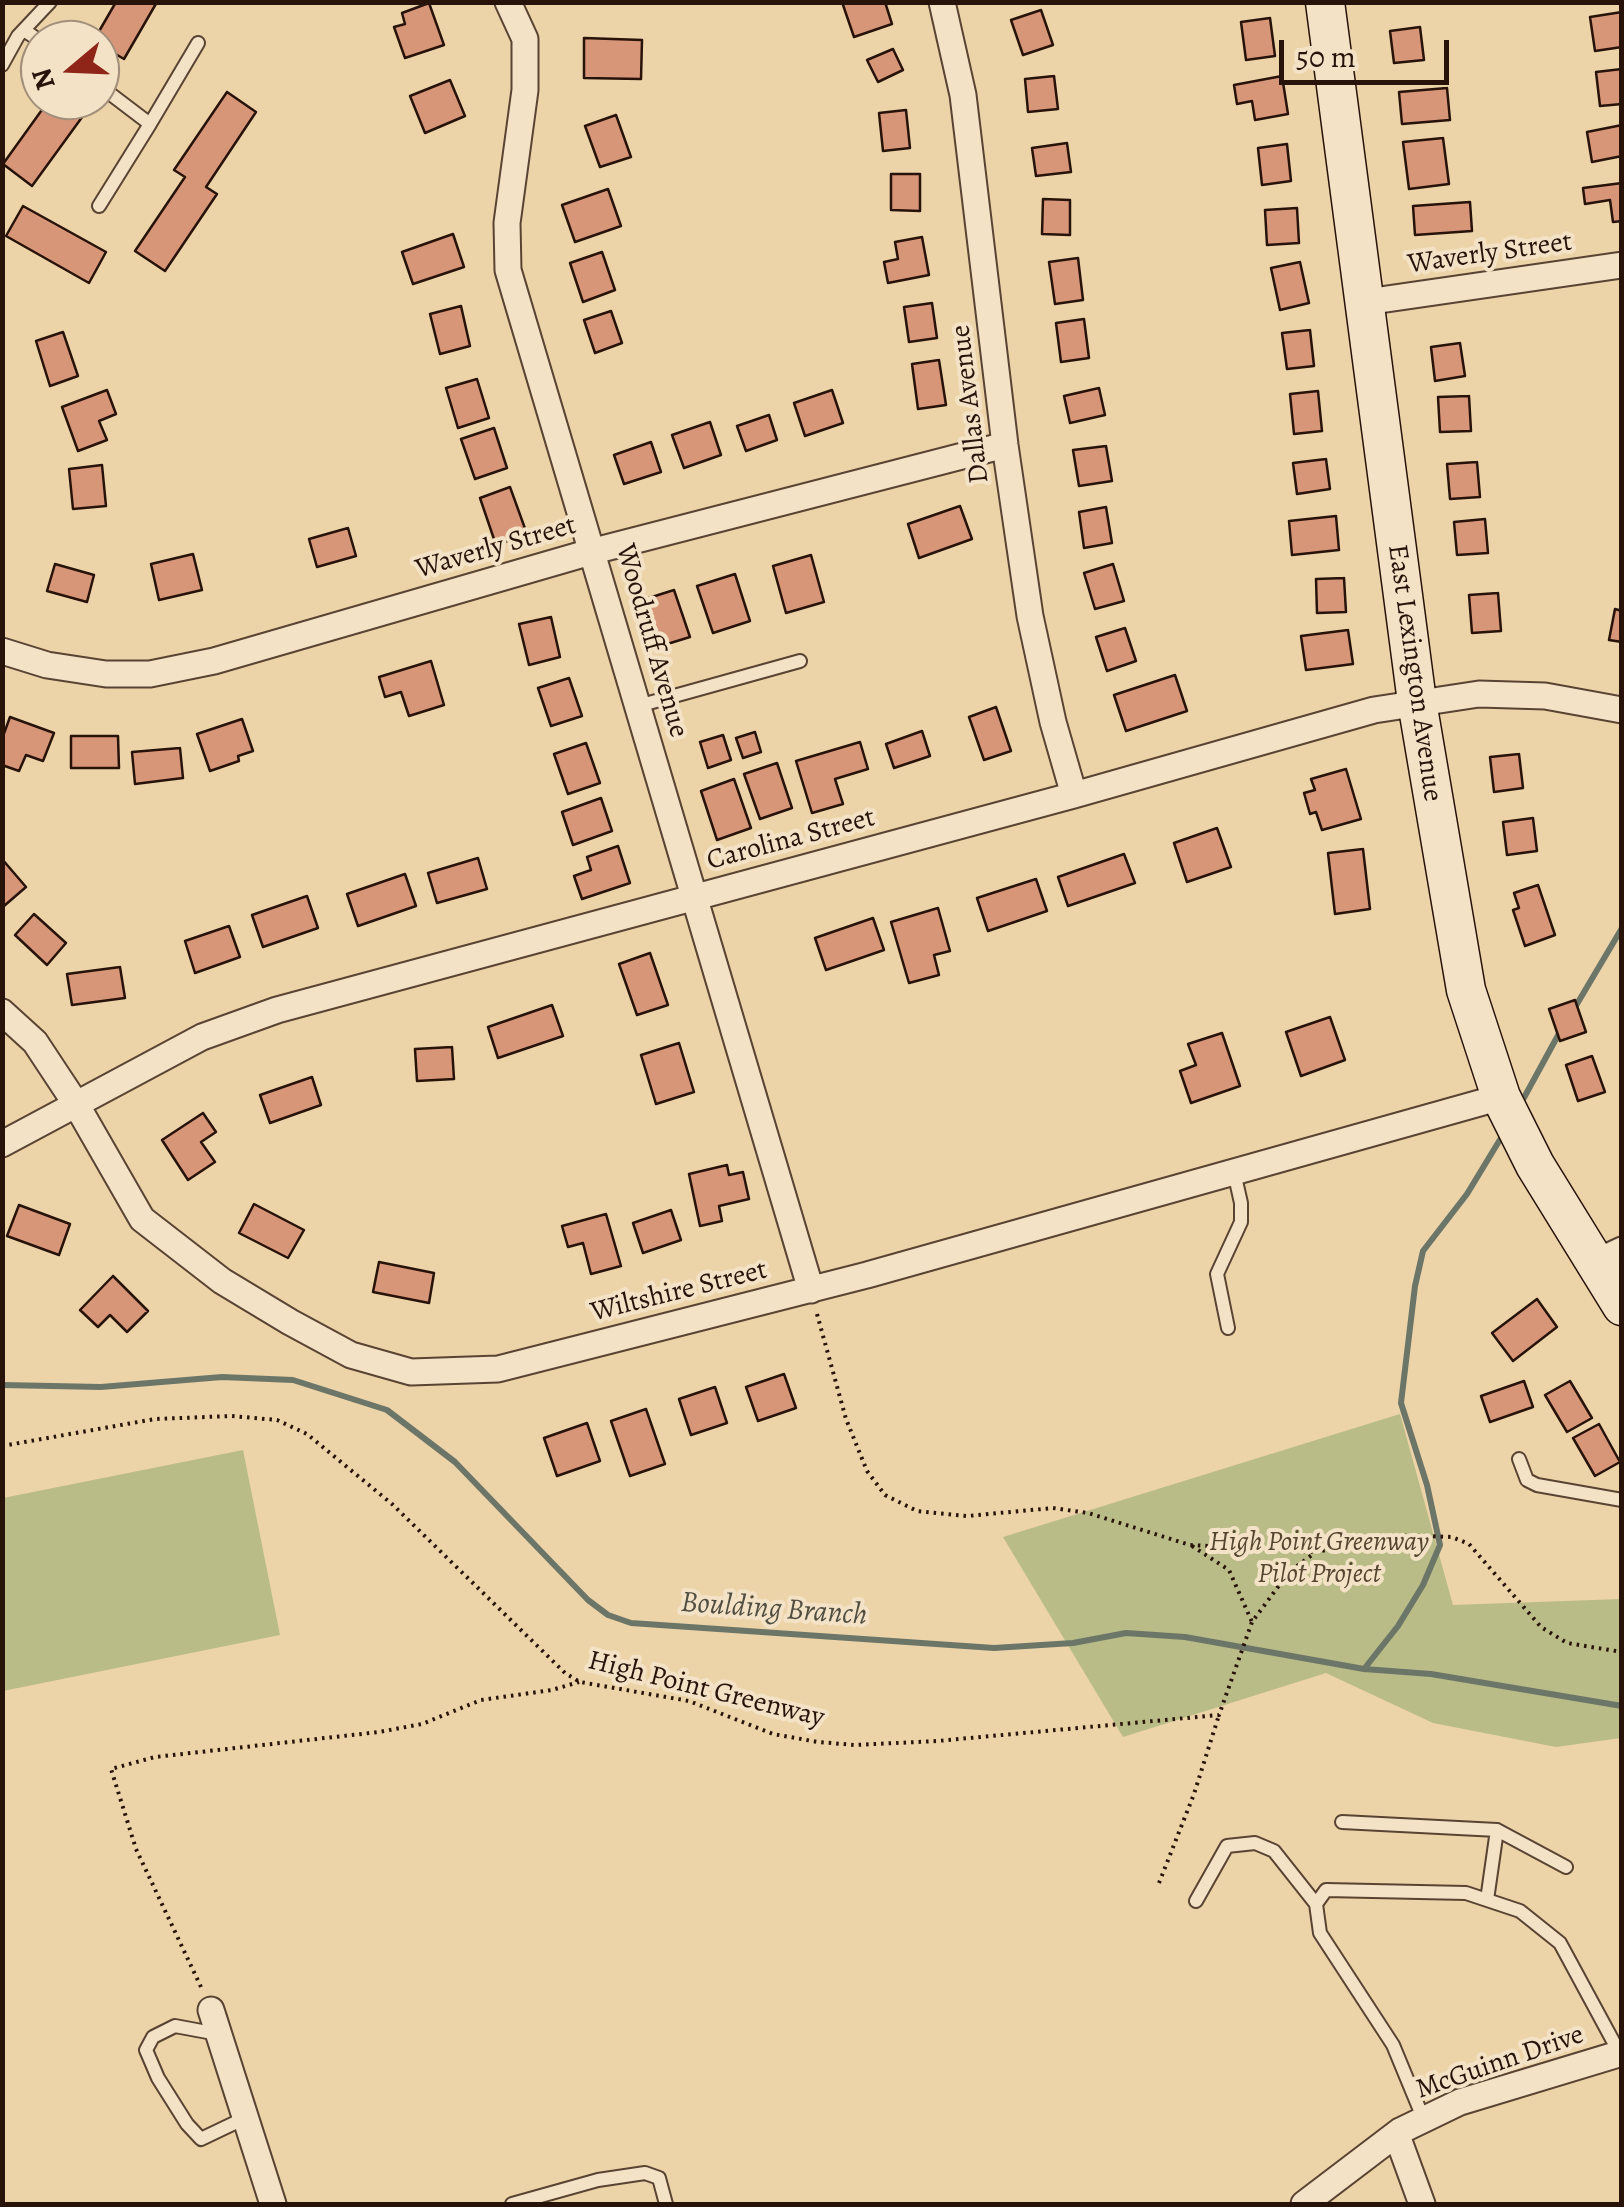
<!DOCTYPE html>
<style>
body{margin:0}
#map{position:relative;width:1624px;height:2207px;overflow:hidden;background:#edd3a8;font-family:Alegreya,serif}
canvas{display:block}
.frame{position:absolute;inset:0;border:5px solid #28130a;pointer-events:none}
.north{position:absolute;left:20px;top:20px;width:100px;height:100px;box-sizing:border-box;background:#f3e2c6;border:2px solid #a28f7b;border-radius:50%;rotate:251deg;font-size:28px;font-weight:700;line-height:40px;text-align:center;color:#28130a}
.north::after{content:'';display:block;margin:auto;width:35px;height:45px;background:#8f2418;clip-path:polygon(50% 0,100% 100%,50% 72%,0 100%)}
.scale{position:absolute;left:1279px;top:40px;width:170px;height:45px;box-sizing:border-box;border:5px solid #28130a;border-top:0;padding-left:12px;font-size:30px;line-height:35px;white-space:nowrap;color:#28130a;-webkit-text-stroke:8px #f3e2c6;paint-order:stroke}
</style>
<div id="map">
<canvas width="1624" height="2207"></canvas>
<div class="frame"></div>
<div class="north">N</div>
<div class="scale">50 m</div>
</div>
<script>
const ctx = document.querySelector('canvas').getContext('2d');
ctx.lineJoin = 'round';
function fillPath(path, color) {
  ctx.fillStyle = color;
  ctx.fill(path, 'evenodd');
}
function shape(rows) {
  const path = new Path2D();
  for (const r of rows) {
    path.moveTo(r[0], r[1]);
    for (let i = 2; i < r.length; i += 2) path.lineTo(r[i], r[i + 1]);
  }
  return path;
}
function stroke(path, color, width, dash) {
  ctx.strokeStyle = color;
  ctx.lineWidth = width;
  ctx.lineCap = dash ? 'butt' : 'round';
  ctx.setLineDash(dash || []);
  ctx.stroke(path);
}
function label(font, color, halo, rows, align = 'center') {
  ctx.font = font + ' Alegreya,serif';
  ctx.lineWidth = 8;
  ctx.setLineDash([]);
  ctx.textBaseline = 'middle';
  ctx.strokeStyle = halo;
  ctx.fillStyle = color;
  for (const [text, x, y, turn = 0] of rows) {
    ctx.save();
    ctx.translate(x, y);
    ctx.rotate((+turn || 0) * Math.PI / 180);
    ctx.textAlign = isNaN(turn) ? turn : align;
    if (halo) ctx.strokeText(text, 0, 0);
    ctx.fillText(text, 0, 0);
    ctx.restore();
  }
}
const green = shape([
 [1400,1414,1453,1605,1621,1599,1621,1738,1556,1747,1433,1723,1326,1673,1123,1737,1003,1537],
 [243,1450,280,1635,3,1691,3,1498]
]);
const stream = shape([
 [1574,1009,1622,928],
 [1520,1105,1562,1028],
 [2,1385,101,1387,222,1377,293,1380,387,1410,455,1462,588,1600,608,1615,631,1623,994,1648,1073,1643,1126,1633,1185,1637,1364,1669,1431,1674,1622,1706],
 [1364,1669,1398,1626,1423,1585,1440,1545,1427,1485,1401,1403,1415,1286,1423,1251,1467,1194,1504,1133]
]);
const building = shape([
 [116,2,157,2,124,59,100,45,100,40,94,40,116,2],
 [842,2,885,2,892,24,854,37,842,2],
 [429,3,444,45,405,58,394,27,405,24,402,13,429,3],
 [1041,10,1053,45,1023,55,1011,20,1041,10],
 [1622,12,1622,47,1595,51,1590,17,1622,12],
 [1270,18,1275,56,1246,60,1241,22,1270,18],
 [1420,27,1424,60,1394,63,1390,31,1420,27],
 [584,38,642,40,641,79,584,78,584,38],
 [893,49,903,70,878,82,867,60,893,49],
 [1622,69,1622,104,1600,106,1596,72,1622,69],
 [1054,76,1058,109,1028,112,1025,79,1054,76],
 [1282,76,1288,114,1255,120,1252,101,1237,104,1234,85,1282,76],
 [450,80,465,116,425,133,410,96,450,80],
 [1447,88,1450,120,1402,124,1399,92,1447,88],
 [227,92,256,112,206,187,217,194,165,271,135,251,185,177,174,170,227,92],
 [49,100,75,100,88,109,32,186,3,164,49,100],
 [906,110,910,148,883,151,879,113,906,110],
 [616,115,631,157,600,167,585,126,616,115],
 [1622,125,1622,156,1592,162,1587,132,1622,125],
 [1443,138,1449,184,1409,189,1403,142,1443,138],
 [1067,143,1071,172,1036,176,1032,148,1067,143],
 [1287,144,1291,181,1262,185,1258,148,1287,144],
 [891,174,920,174,920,211,891,210,891,174],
 [1622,183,1622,221,1613,222,1610,200,1585,204,1583,188,1622,183],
 [608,189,621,226,575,242,562,205,608,189],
 [1043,199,1070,200,1070,235,1042,234,1043,199],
 [1470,202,1472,231,1415,235,1413,206,1470,202],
 [23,206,106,252,89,283,6,236,23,206],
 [1297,208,1299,243,1267,245,1265,210,1297,208],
 [453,234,464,267,413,284,402,252,453,234],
 [922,237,929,275,888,283,884,262,898,259,895,242,922,237],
 [602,252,615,290,583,302,570,263,602,252],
 [1078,258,1083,300,1055,304,1049,262,1078,258],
 [1300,262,1309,303,1280,310,1271,268,1300,262],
 [932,303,937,338,909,342,904,307,932,303],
 [461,306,470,346,440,354,430,314,461,306],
 [611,311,622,343,595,353,584,320,611,311],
 [1084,319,1089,358,1061,362,1056,323,1084,319],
 [1310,330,1314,366,1287,369,1282,333,1310,330],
 [63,332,78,376,50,386,36,341,63,332],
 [1460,343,1465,376,1435,381,1431,347,1460,343],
 [939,360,946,405,918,409,912,364,939,360],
 [477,379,489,418,458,428,446,388,477,379],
 [1099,388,1105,415,1070,423,1064,396,1099,388],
 [107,390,116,414,99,421,107,440,78,451,62,407,107,390],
 [832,390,843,423,805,436,794,403,832,390],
 [1318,391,1322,431,1294,434,1290,394,1318,391],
 [1469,396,1471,431,1440,432,1438,397,1469,396],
 [769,415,777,440,746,451,737,426,769,415],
 [710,422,721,455,684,468,672,435,710,422],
 [494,428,507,468,475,479,461,439,494,428],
 [651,442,661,472,624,484,614,455,651,442],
 [1106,446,1112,481,1079,486,1073,450,1106,446],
 [1326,459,1330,489,1297,494,1293,463,1326,459],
 [1477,462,1480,497,1450,499,1447,464,1477,462],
 [102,465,106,506,73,509,69,469,102,465],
 [510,487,527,534,496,545,480,498,510,487],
 [960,506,972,539,919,558,908,524,960,506],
 [1106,507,1112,543,1084,548,1079,512,1106,507],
 [1336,516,1339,550,1292,555,1289,521,1336,516],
 [1485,519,1488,553,1457,555,1454,522,1485,519],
 [348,528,356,556,317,567,309,539,348,528],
 [193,554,202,590,159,600,151,564,193,554],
 [811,555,824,602,786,613,773,566,811,555],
 [55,564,94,575,87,602,47,591,55,564],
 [1113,564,1124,601,1095,609,1084,573,1113,564],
 [735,574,750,621,713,633,697,586,735,574],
 [1344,578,1346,612,1317,613,1316,579,1344,578],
 [674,590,690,637,651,649,636,602,674,590],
 [1498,593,1501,631,1472,633,1469,595,1498,593],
 [1615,609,1622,611,1622,642,1609,640,1615,609],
 [551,617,560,657,529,665,519,624,551,617],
 [1125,628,1136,661,1107,671,1096,637,1125,628],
 [1348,630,1353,664,1306,670,1301,636,1348,630],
 [431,661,444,705,409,716,401,692,385,697,379,677,431,661],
 [1175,675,1187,711,1126,731,1114,695,1175,675],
 [569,678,582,716,551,726,538,688,569,678],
 [996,707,1011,751,984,760,969,717,996,707],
 [10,717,54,733,43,761,26,755,19,771,2,765,2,739,10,717],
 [242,719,253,751,238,756,239,761,210,771,197,734,242,719],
 [922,731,930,756,894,768,886,744,922,731],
 [755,732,761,752,743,758,736,738,755,732],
 [723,735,731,760,708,768,700,742,723,735],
 [71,736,118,736,119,768,71,768,71,736],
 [860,742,868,769,835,779,843,804,812,813,796,761,860,742],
 [586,743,600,783,568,794,554,754,586,743],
 [180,748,183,778,135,784,132,752,180,748],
 [1519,754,1523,788,1494,792,1490,757,1519,754],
 [777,763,792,808,760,819,744,774,777,763],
 [1346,769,1361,819,1322,830,1316,812,1310,814,1304,793,1315,790,1311,779,1346,769],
 [734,779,751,828,717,840,701,791,734,779],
 [601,798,612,831,573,845,562,812,601,798],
 [1533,818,1537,851,1507,855,1503,822,1533,818],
 [1217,828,1231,867,1187,882,1174,843,1217,828],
 [618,846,630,883,582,899,574,876,591,870,587,857,618,846],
 [1363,849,1370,909,1335,914,1328,853,1363,849],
 [1124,854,1135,883,1068,906,1058,877,1124,854],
 [478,858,487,889,437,903,428,873,478,858],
 [2,859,26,887,4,906,2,904,2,859],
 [405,874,416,906,358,926,347,894,405,874],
 [1036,879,1047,911,988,931,977,898,1036,879],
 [1538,885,1555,935,1525,946,1513,910,1519,908,1514,893,1538,885],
 [307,896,318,928,263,947,252,915,307,896],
 [938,908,950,951,934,955,939,975,909,983,891,922,938,908],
 [34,914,66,943,47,965,15,935,34,914],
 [873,918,884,950,826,970,815,938,873,918],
 [229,926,240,957,195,973,185,941,229,926],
 [650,953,668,1005,637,1015,619,964,650,953],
 [120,967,125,998,72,1005,67,974,120,967],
 [1575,1000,1586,1032,1560,1041,1549,1009,1575,1000],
 [552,1005,563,1036,498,1058,488,1027,552,1005],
 [1330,1017,1345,1060,1301,1076,1286,1032,1330,1017],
 [1222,1033,1240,1086,1191,1103,1180,1071,1196,1065,1188,1044,1222,1033],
 [679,1043,694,1092,656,1104,641,1055,679,1043],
 [452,1047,454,1079,417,1081,415,1049,452,1047],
 [1592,1056,1605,1092,1578,1101,1566,1065,1592,1056],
 [312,1077,321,1105,270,1123,260,1095,312,1077],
 [203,1113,216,1132,201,1142,215,1162,188,1180,162,1140,203,1113],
 [727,1165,729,1175,743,1172,749,1199,719,1206,722,1221,700,1226,689,1174,727,1165],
 [254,1204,304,1230,288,1258,239,1233,254,1204],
 [19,1205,70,1224,59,1255,7,1236,19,1205],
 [671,1210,681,1240,643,1253,633,1223,671,1210],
 [606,1214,621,1266,591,1274,583,1243,568,1247,562,1226,606,1214],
 [379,1262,434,1273,429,1303,373,1292,379,1262],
 [113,1276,148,1311,127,1332,110,1315,98,1327,80,1310,113,1276],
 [1537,1299,1557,1327,1513,1361,1492,1333,1537,1299],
 [784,1374,796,1408,758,1421,746,1387,784,1374],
 [1524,1381,1533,1407,1490,1422,1481,1396,1524,1381],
 [1570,1381,1592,1418,1567,1432,1545,1395,1570,1381],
 [715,1387,727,1423,691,1435,679,1399,715,1387],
 [646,1409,665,1464,630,1476,611,1421,646,1409],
 [587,1423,600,1461,557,1476,544,1438,587,1423],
 [1599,1424,1620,1462,1595,1476,1573,1438,1599,1424]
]);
const path = shape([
 [817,1314,846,1419,867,1471,885,1495,917,1511,967,1516,1053,1508,1088,1513,1190,1545,1315,1552],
 [2,1446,155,1419,232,1416,277,1420,307,1434,392,1504,565,1673,580,1682,689,1701,773,1734,818,1742,855,1745,937,1741,1219,1715,1252,1622,1289,1572,1316,1552,1398,1535,1452,1537,1469,1544,1541,1627,1567,1643,1622,1652],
 [1192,1546,1229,1570,1252,1622],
 [1159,1883,1194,1794,1219,1715],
 [201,1987,136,1849,111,1769,155,1757,379,1732,422,1724,481,1700,552,1690,579,1682]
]);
const service = shape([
 [24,30,40,41],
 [2,65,18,36,50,2],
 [150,124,198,43],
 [99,206,150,124,100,86],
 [638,706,800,661],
 [1228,1328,1217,1274,1241,1222,1241,1203,1234,1172],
 [1519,1459,1527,1480,1537,1485,1622,1500],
 [1342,1822,1497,1830],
 [1487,1900,1497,1830,1566,1867],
 [1196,1901,1227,1846,1255,1843,1274,1851,1316,1904],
 [218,2034,175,2026,153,2037,146,2050,158,2078,187,2124,201,2139,245,2118],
 [1424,2120,1393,2045,1320,1933,1316,1904,1326,1890,1466,1893,1520,1911,1560,1943,1620,2054],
 [512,2204,598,2180,645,2173,659,2178,666,2204]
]);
const minor = shape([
 [508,2,525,39,525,90,507,223,508,270,811,1290],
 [942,2,963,95,1005,445,1030,616,1053,722,1074,795],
 [1366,302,1622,265],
 [2,651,47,665,106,674,150,674,214,661,594,551,1005,445],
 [2,1012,35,1042,76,1104,142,1219,222,1281,290,1322,351,1355,411,1372,498,1369,867,1275,1501,1097],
 [2,1144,202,1037,277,1010,1074,795,1374,710,1479,694,1545,696,1622,710],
 [1594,1263,1622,1250],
 [211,2010,273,2204],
 [1400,2131,1399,2141,1422,2204],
 [1304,2204,1400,2131,1460,2102,1622,2053]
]);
const secondary = shape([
 [1325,2,1417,702,1466,990,1501,1097,1535,1165,1622,1306]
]);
const streetNames = [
 ["Waverly Street",1490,254,-8],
 ["Dallas Avenue",971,404,-97],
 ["Waverly Street",496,548,-16],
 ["Woodruff Avenue",651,641,74],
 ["East Lexington Avenue",1414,673,82],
 ["Carolina Street",791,840,-15],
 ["Wiltshire Street",679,1292,-14],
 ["High Point Greenway",706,1690,14],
 ["McGuinn Drive",1500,2063,-19]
];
const parkNames = [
 ["High Point Greenway",1319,1543],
 ["Pilot Project",1319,1575]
];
const waterNames = [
 ["Boulding Branch",774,1610,4]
];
fillPath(green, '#b9bc87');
stroke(stream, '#6c7668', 6);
fillPath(building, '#d89678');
stroke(building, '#28130a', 2.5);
stroke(service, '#594332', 16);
stroke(minor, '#594332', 29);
stroke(secondary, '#28130a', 41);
stroke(path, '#28130a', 4, [2.5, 5]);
stroke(service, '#f3e2c6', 12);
stroke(minor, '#f3e2c6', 25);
stroke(secondary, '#f3e2c6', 38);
label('28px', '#28130a', '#f3e2c6', streetNames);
label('italic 28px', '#544630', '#f3e2c6', parkNames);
label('italic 30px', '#504d41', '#f3e2c6', waterNames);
</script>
